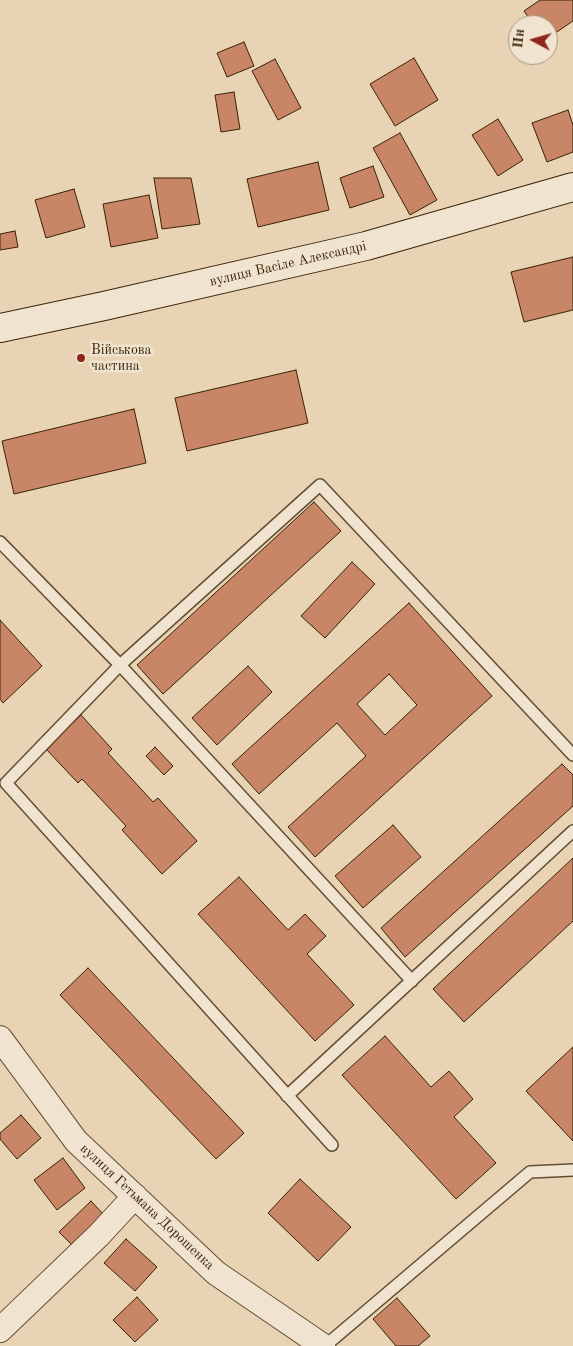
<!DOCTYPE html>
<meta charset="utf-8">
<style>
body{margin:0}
#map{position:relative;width:573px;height:1346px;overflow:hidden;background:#e8d4b5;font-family:"Old Standard TT",serif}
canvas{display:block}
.north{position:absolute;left:508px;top:15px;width:50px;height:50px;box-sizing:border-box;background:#f0e3cf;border:1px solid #a6967e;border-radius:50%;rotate:276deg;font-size:14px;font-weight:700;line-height:20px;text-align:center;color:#382205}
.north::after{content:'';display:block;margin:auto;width:18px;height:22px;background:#8f2418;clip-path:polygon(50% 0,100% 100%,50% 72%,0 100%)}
</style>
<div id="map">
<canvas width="573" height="1346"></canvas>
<div class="north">Пн</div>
</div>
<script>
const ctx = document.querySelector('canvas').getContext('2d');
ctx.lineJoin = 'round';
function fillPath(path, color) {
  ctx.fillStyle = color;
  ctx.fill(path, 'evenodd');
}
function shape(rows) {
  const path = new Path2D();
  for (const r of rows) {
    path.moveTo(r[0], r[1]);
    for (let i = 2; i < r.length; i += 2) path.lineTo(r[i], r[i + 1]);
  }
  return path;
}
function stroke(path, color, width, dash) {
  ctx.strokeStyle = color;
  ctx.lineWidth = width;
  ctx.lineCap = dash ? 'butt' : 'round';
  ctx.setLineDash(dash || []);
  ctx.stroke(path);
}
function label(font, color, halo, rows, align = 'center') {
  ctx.font = font + ' "Old Standard TT",serif';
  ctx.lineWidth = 5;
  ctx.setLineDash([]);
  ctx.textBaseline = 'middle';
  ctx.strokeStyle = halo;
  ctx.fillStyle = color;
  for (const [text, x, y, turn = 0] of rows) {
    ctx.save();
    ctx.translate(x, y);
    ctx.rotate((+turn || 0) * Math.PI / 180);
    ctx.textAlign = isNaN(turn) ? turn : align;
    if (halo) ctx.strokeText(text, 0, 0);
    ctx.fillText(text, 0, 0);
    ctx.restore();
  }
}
const building = shape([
 [540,0,573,0,573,21,548,38,548,25,534,25,524,11,540,0],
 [244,42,254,66,227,77,217,53,244,42],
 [414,58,438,100,395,126,370,84,414,58],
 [275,59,301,108,278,120,252,71,275,59],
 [234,92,240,129,221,132,215,95,234,92],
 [568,110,573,125,573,152,547,162,532,123,568,110],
 [498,119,523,160,498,176,472,135,498,119],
 [400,133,437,200,410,215,373,148,400,133],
 [318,162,329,210,258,227,247,179,318,162],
 [373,166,384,197,350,208,340,178,373,166],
 [154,178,191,178,200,224,162,229,154,178],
 [74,189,85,227,46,238,35,200,74,189],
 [149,195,158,238,111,247,103,204,149,195],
 [15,231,18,247,0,250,0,234,15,231],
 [573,257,573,310,524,322,511,272,573,257],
 [296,370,308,423,187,451,175,398,296,370],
 [134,409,146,463,14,494,2,441,134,409],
 [314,502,341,531,163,694,137,665,314,502],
 [352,562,375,584,325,638,301,616,352,562],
 [409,603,492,696,315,857,288,827,366,756,337,723,259,794,232,764,409,603],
 [389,674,417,705,385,735,357,704,389,674],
 [0,620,42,666,3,703,0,699,0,620],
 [248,666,272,692,217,745,192,718,248,666],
 [81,715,112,749,108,753,153,802,158,798,197,841,162,874,122,830,126,826,82,779,78,783,46,749,81,715],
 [155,747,173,766,164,775,146,756,155,747],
 [562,764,573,775,573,806,405,957,381,928,562,764],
 [393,825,421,857,363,908,335,876,393,825],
 [573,858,573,921,464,1022,433,989,573,858],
 [239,877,288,930,305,914,326,936,307,954,354,1005,315,1041,198,914,239,877],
 [88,968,244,1133,216,1159,60,995,88,968],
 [385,1036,431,1087,449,1071,473,1099,454,1117,496,1163,456,1199,342,1075,385,1036],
 [573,1047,573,1141,526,1091,573,1047],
 [21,1115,41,1138,17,1159,0,1139,0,1133,21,1115],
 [63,1158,85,1188,57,1210,34,1180,63,1158],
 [300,1179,351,1227,318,1261,268,1213,300,1179],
 [91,1201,104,1215,72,1245,59,1232,91,1201],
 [126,1239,157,1267,135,1291,104,1263,126,1239],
 [137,1297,158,1320,135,1342,113,1320,137,1297],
 [397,1298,430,1336,418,1346,396,1346,373,1319,397,1298]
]);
const service = shape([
 [0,542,120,665,412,981],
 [287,1096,573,831],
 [332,1145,6,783,120,665,320,485,573,755],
 [325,1346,530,1172,573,1170]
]);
const minor = shape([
 [0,1038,76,1141,216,1273,323,1346],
 [0,1330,99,1235,135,1196]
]);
const secondary = shape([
 [0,328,104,306,366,246,573,187]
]);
const markers = [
 [81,358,5,"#8f2418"]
];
const streetNames = [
 ["вулиця Васіле Александрі",288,264,-13],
 ["вулиця Гетьмана Дорошенка",147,1207,43]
];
const poiNames = [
 ["Військова",91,350],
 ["частина",91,366]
];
fillPath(building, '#c98666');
stroke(building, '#382205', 1);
stroke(service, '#644e31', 14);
stroke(minor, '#644e31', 26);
stroke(secondary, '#382205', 30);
stroke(service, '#f0e3cf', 11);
stroke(minor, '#f0e3cf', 24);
stroke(secondary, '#f0e3cf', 28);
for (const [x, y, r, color] of markers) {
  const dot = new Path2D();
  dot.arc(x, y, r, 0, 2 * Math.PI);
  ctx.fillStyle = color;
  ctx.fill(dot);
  stroke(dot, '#f0e3cf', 2);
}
label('14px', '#382205', '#f0e3cf', streetNames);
label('14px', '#382205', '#f0e3cf', poiNames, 'left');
</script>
